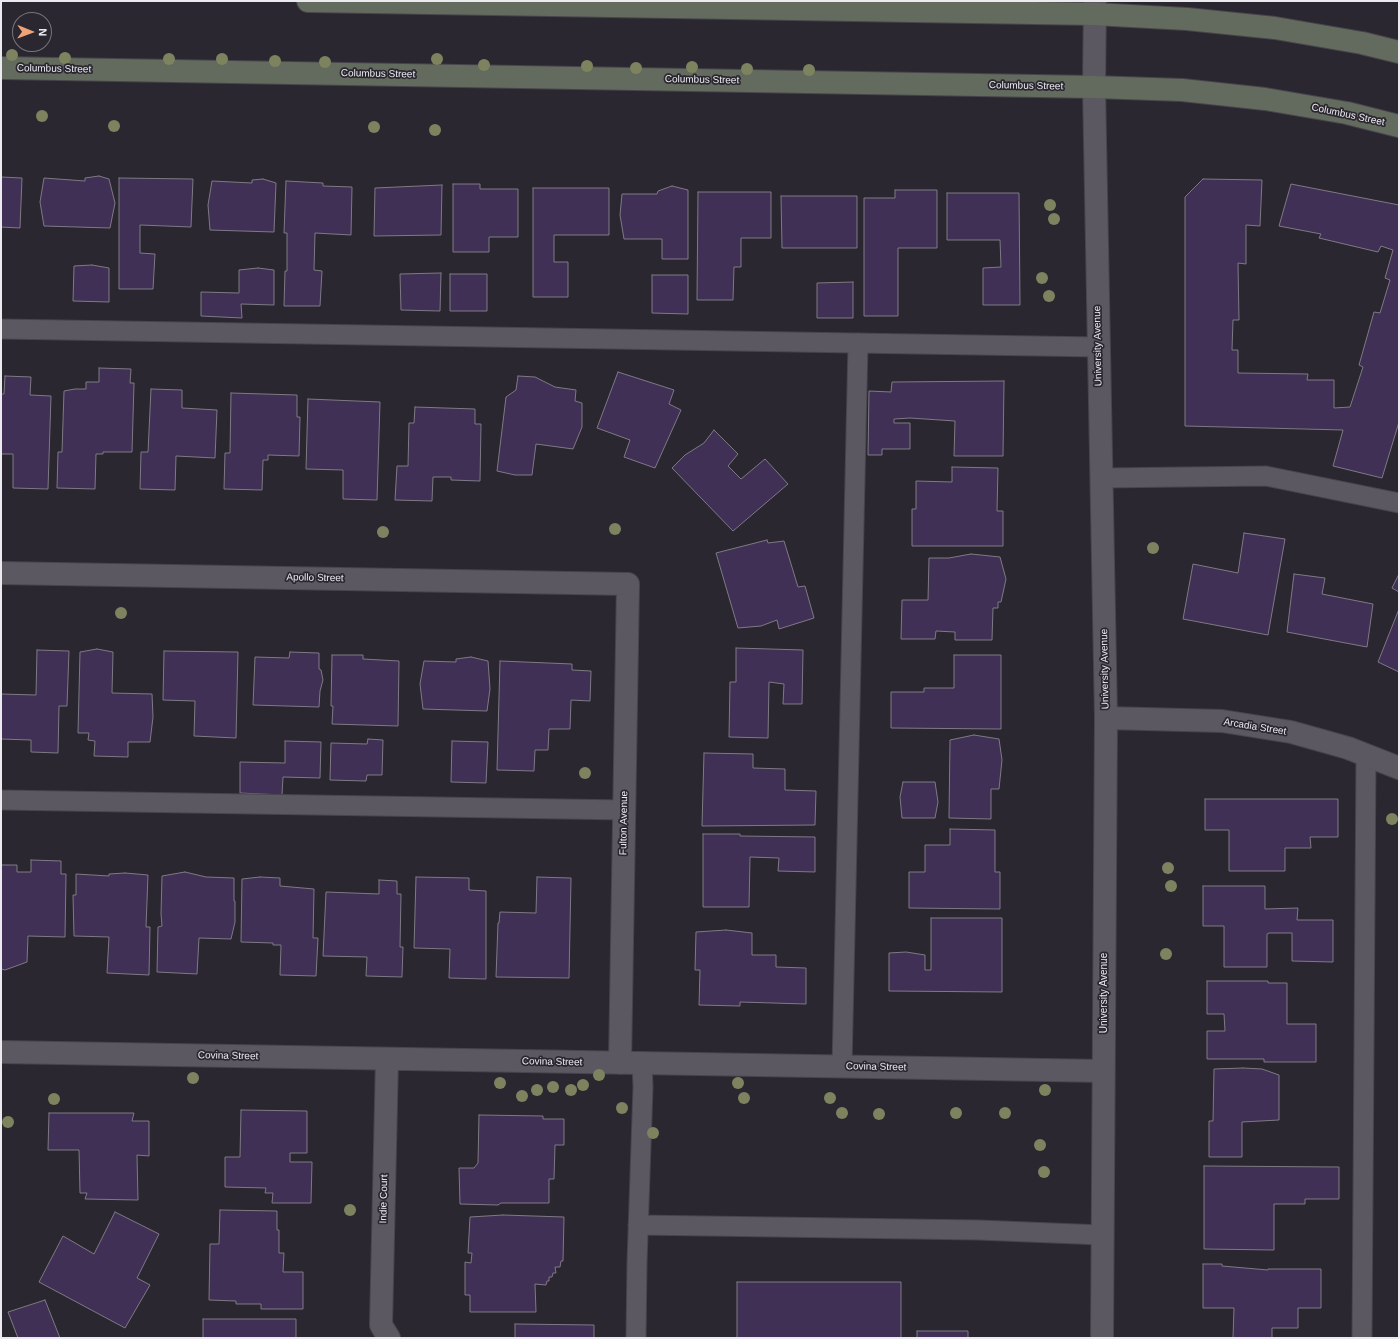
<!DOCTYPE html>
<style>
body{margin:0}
#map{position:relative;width:1400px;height:1339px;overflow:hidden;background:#2a2730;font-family:Arial,sans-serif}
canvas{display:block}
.frame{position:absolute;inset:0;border:2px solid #ebeaef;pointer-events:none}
.north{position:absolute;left:12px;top:12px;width:40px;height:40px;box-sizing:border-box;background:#2a2730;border:1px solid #77757c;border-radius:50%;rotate:91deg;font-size:11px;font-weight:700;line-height:16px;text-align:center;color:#ebeaef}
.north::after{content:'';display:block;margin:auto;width:14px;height:18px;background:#efa377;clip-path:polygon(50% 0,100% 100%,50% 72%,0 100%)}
</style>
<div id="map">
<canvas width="1400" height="1339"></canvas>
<div class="frame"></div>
<div class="north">N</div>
</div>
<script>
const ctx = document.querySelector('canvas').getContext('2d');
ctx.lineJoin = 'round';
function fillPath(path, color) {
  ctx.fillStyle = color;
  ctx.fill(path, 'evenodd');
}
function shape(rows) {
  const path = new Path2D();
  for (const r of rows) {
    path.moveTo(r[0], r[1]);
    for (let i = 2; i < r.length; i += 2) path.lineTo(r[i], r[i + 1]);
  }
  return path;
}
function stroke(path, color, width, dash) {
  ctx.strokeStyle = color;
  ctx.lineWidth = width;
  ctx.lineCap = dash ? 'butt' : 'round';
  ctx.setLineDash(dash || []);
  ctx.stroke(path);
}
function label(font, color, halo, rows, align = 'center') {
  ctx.font = font + ' Arial,sans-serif';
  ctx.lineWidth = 3.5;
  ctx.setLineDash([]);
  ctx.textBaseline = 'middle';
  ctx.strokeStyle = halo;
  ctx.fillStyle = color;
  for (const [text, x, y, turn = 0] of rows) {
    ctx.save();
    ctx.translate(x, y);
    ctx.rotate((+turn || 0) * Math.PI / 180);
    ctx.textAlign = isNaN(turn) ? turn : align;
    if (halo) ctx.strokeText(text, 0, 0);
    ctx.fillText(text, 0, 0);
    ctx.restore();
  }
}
const building = shape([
 [99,176,109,179,115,203,110,228,44,226,40,202,44,178,85,181,85,178,99,176],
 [1,177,22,178,20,228,1,227,1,177],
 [119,178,193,179,191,227,140,225,140,253,155,254,153,289,119,289,119,178],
 [263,179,276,183,274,232,210,230,208,205,212,181,252,183,252,180,263,179],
 [1203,179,1262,180,1260,226,1246,225,1246,264,1238,263,1239,320,1233,320,1232,350,1238,350,1238,373,1308,374,1307,380,1334,380,1334,408,1350,407,1363,367,1359,365,1374,312,1380,313,1390,280,1385,278,1393,250,1381,246,1378,252,1319,238,1321,234,1279,226,1291,184,1399,205,1399,422,1382,478,1333,466,1343,430,1185,426,1185,197,1203,179],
 [286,181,323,183,323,186,352,187,351,235,315,233,314,270,322,271,320,306,284,306,285,271,287,271,287,233,284,233,286,181],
 [453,184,480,184,480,189,518,189,518,237,489,237,489,252,453,252,453,184],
 [442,185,441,235,374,236,375,188,442,185],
 [672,186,688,190,688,259,662,259,662,239,624,239,620,215,622,194,657,194,658,191,672,186],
 [533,188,609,188,609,235,554,235,554,262,568,262,568,297,533,297,533,188],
 [895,190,937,190,937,248,898,248,898,316,864,316,864,198,895,198,895,190],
 [698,192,771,192,771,238,741,238,741,267,734,267,733,300,697,300,698,192],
 [947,193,1019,193,1020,305,983,305,983,268,1001,267,1000,240,947,240,947,193],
 [781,196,857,196,857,248,782,248,781,196],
 [92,265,109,268,109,302,73,301,74,266,92,265],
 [258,268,274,270,274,305,241,304,242,318,201,316,201,292,239,293,239,270,258,268],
 [441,273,440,311,401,310,400,274,441,273],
 [450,274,487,274,487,311,450,311,450,274],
 [652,275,688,275,688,314,652,313,652,275],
 [853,282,853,318,817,318,817,283,853,282],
 [99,368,131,369,130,383,134,383,132,452,103,452,103,454,96,454,95,489,57,488,58,452,62,452,64,391,75,389,86,389,86,382,99,382,99,368],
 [618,372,674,390,669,404,681,410,655,468,624,457,630,440,597,428,618,372],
 [5,376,31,377,30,395,51,396,48,489,13,488,13,454,1,454,1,394,4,394,5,376],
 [518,376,535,377,555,387,576,390,575,401,582,403,582,427,573,449,536,444,532,475,515,475,497,471,506,397,516,390,518,376],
 [1004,381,1003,456,954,456,955,421,910,418,894,419,894,423,910,423,910,449,882,449,882,455,868,455,869,391,891,392,892,382,1004,381],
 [151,389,182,390,182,408,217,410,215,458,176,456,175,490,140,489,141,452,148,452,151,389],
 [231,393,297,395,297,417,300,417,299,456,268,455,268,460,263,460,262,490,224,489,225,453,230,453,231,393],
 [308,399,380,402,377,500,343,499,343,470,306,469,308,399],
 [415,407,475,409,475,424,481,424,480,481,451,480,451,477,433,477,432,501,395,500,397,466,408,466,409,423,414,423,415,407],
 [714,430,738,454,728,466,741,479,765,459,788,484,733,531,672,468,685,455,704,443,714,430],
 [952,467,998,468,997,511,1003,511,1003,546,912,546,912,509,916,509,916,481,952,482,952,467],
 [1244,533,1285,539,1268,635,1183,619,1193,564,1238,573,1244,533],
 [767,540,768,543,784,541,798,587,805,586,814,618,779,629,777,620,761,626,738,628,716,553,767,540],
 [971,554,1000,557,1006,579,1001,602,998,602,998,608,993,608,992,640,955,640,955,632,936,631,935,639,901,639,902,600,928,600,929,558,949,558,971,554],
 [1294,574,1325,578,1322,594,1373,604,1367,647,1287,632,1294,574],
 [1399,574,1399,592,1392,588,1399,574],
 [1399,609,1399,672,1378,662,1399,609],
 [736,648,803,650,802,704,783,704,784,684,769,682,768,738,729,737,730,682,736,682,736,648],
 [97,649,113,652,112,693,152,694,153,717,150,742,128,742,128,757,94,756,95,741,88,740,89,733,78,733,80,652,97,649],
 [37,650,69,651,67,706,59,706,58,753,31,752,31,740,1,739,1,694,36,695,37,650],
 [164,651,238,652,236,738,194,736,195,701,163,700,164,651],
 [290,652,319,653,319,669,321,670,323,680,320,691,319,707,253,705,255,657,289,658,290,652],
 [332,655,363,655,363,659,399,661,398,726,332,724,333,706,331,706,332,655],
 [954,655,1001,655,1001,729,891,728,891,692,924,692,924,688,954,688,954,655],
 [471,657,488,661,490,689,487,711,423,709,420,684,424,661,456,662,456,659,471,657],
 [500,661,572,664,572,670,591,671,590,701,571,700,570,729,549,729,548,750,535,750,534,771,497,770,500,661],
 [974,735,999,739,1002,760,999,789,991,789,991,819,949,818,950,740,974,735],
 [368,739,383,740,382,775,367,775,366,781,330,780,331,743,367,744,368,739],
 [285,741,321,742,320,778,283,777,282,795,240,793,240,762,285,763,285,741],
 [452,741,488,742,486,783,451,782,452,741],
 [704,753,753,754,753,768,785,769,785,790,816,791,815,825,702,826,704,753],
 [903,782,935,782,938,802,935,818,902,818,900,797,903,782],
 [1205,799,1338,799,1338,837,1310,837,1311,848,1285,848,1285,871,1229,871,1229,830,1205,830,1205,799],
 [950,829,995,830,995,872,1000,872,1000,909,909,908,909,872,925,872,925,845,950,845,950,829],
 [703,834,740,834,740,836,815,837,815,872,778,871,779,858,750,857,749,907,703,907,703,834],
 [31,860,61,861,61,874,66,874,65,937,28,936,27,962,5,970,1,969,1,865,17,865,17,872,31,872,31,860],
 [185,872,206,877,234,878,234,901,235,901,235,922,231,939,199,938,197,974,157,972,158,927,162,926,161,914,162,876,185,872],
 [125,873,148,875,146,927,150,927,149,975,107,973,109,937,74,936,73,895,76,895,76,874,109,876,109,874,125,873],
 [260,877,280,878,280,886,314,889,313,938,318,938,316,976,280,975,281,945,273,945,273,943,241,942,242,879,260,877],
 [416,877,469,878,469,890,486,891,486,979,449,978,450,949,414,948,416,877],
 [537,877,571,878,569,978,496,977,498,923,499,923,500,912,536,913,537,877],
 [379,880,397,881,397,894,401,894,400,947,403,947,402,977,366,976,367,957,323,956,326,892,379,894,379,880],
 [1203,886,1265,886,1265,909,1298,908,1297,920,1333,920,1333,962,1292,961,1292,933,1269,933,1267,934,1267,967,1224,967,1224,926,1203,926,1203,886],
 [931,918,1002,918,1002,992,889,991,889,953,906,952,925,955,925,970,931,970,931,918],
 [726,930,752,933,752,955,776,955,776,967,806,968,806,1004,740,1002,740,1006,699,1005,700,970,695,970,696,932,726,930],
 [1207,981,1268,981,1268,983,1287,983,1287,1024,1316,1024,1316,1062,1264,1062,1264,1059,1207,1059,1207,1031,1225,1031,1224,1014,1207,1014,1207,981],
 [1243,1068,1262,1069,1279,1075,1279,1120,1242,1122,1242,1157,1209,1157,1209,1121,1213,1121,1214,1069,1243,1068],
 [241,1110,307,1111,307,1153,290,1153,290,1162,312,1162,311,1203,272,1203,273,1193,265,1193,266,1188,225,1187,225,1157,240,1157,241,1110],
 [49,1113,134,1113,132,1121,149,1121,149,1156,137,1155,138,1200,85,1199,87,1193,80,1193,79,1150,48,1150,49,1113],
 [479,1115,543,1116,543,1119,564,1119,564,1145,555,1145,554,1179,549,1179,549,1203,501,1203,498,1205,460,1204,459,1168,474,1168,478,1163,479,1115],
 [1204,1166,1339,1167,1339,1199,1305,1199,1305,1204,1274,1204,1274,1250,1204,1249,1204,1166],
 [220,1210,277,1211,277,1230,279,1230,279,1253,284,1253,283,1272,303,1272,303,1309,261,1309,261,1304,236,1304,236,1301,209,1300,210,1244,219,1244,220,1210],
 [115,1212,159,1234,137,1278,150,1285,125,1328,39,1282,63,1236,94,1254,115,1212],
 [503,1215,564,1217,563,1261,561,1261,560,1267,555,1267,556,1273,553,1273,552,1277,549,1277,549,1281,547,1281,546,1285,535,1284,536,1312,470,1312,470,1295,465,1295,465,1262,471,1263,472,1253,468,1253,470,1217,503,1215],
 [1203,1264,1222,1264,1222,1266,1268,1270,1268,1269,1321,1269,1321,1308,1298,1308,1298,1328,1272,1328,1272,1338,1233,1338,1234,1308,1203,1308,1203,1264],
 [737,1282,901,1282,901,1338,737,1338,737,1282],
 [45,1300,60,1338,18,1338,8,1312,45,1300],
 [203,1319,296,1319,296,1338,203,1338,203,1319],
 [515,1324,594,1325,594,1338,515,1338,515,1324],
 [917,1331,968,1331,968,1338,917,1338,917,1331]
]);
const service = shape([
 [1,329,1098,347],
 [1101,478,1266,476,1399,503],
 [1,800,625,810],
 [842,1067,858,343],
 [638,1225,978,1230,1102,1235],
 [636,1338,637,1263,643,1087,642,1063],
 [1362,1338,1366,755]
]);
const minor = shape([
 [1,573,628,584,620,1063],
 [1106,718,1222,721,1291,732,1348,748,1399,768],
 [1,1052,1103,1071],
 [387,1059,381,1325,389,1338]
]);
const tertiary = shape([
 [1095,1,1094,87,1106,718,1102,1338]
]);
const secondary = shape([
 [308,1,1094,14,1187,19,1275,28,1362,43,1399,52],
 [1,68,1094,87,1182,90,1265,99,1347,113,1399,126]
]);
const trees = [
 [12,55],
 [65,58],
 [169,59],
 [222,59],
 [437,59],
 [275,61],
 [325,62],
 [484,65],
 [587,66],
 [692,67],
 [636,68],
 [747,69],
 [809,70],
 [42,116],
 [114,126],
 [374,127],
 [435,130],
 [1050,205],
 [1054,219],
 [1042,278],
 [1049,296],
 [615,529],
 [383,532],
 [1153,548],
 [121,613],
 [585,773],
 [1392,819],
 [1168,868],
 [1171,886],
 [1166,954],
 [599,1075],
 [193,1078],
 [500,1083],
 [738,1083],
 [583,1085],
 [553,1087],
 [537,1090],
 [571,1090],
 [1045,1090],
 [522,1096],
 [744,1098],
 [830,1098],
 [54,1099],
 [622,1108],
 [842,1113],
 [956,1113],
 [1005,1113],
 [879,1114],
 [8,1122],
 [653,1133],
 [1040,1145],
 [1044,1172],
 [350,1210]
];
const streetNames = [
 ["Columbus Street",54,69,1],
 ["Columbus Street",378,74,1],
 ["Columbus Street",702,80,1],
 ["Columbus Street",1026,86,1],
 ["Columbus Street",1348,115,12],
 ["University Avenue",1098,346,-91],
 ["Apollo Street",315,578,1],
 ["University Avenue",1105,669,-91],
 ["Arcadia Street",1255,727,9],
 ["Fulton Avenue",624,823,-89],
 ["University Avenue",1104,993,-90],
 ["Covina Street",228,1056,1],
 ["Covina Street",552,1062,1],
 ["Covina Street",876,1067,1],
 ["Indie Court",384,1199,-89]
];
fillPath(building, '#413056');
stroke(building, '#7e7a84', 1);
stroke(service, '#47444c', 21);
stroke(minor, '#47444c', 24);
stroke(tertiary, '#47444c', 24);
stroke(secondary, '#47444c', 24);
stroke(service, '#5b5862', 19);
stroke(minor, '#5b5862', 22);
stroke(tertiary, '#5b5862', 22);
stroke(secondary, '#636a5e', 22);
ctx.fillStyle = '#7d835f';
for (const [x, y] of trees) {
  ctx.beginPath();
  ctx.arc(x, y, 6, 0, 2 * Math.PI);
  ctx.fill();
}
label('10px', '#ebeaef', '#2a2730', streetNames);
</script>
